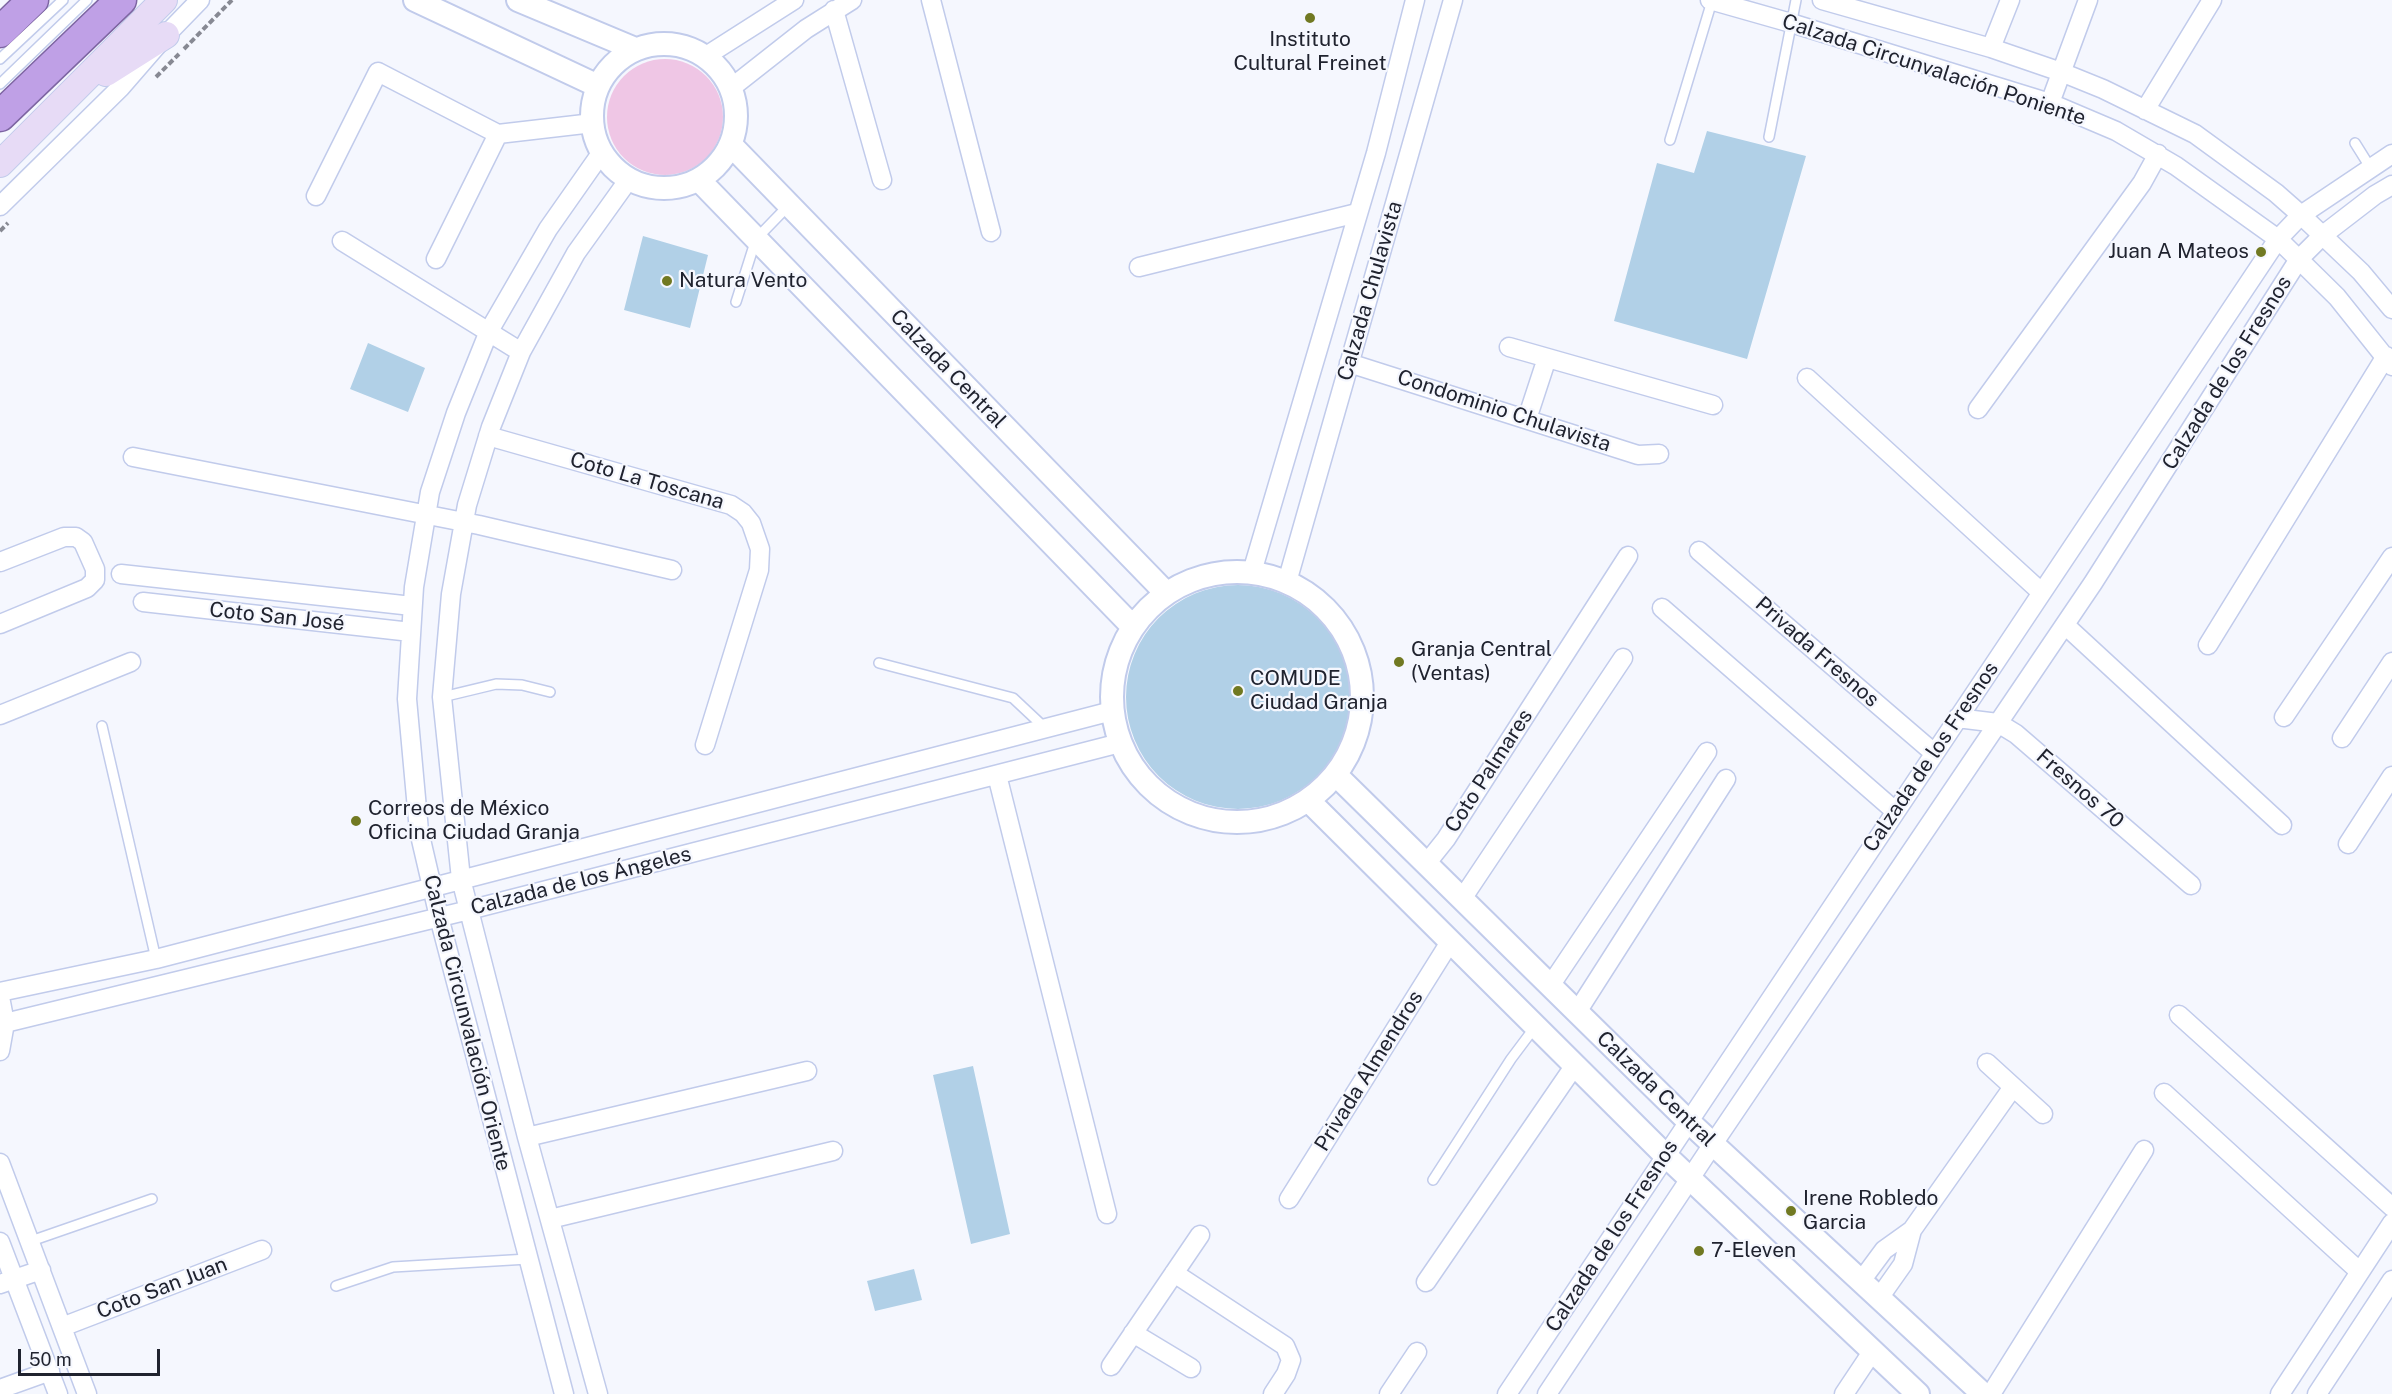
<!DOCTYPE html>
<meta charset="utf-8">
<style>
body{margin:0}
#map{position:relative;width:2392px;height:1394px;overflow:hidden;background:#f5f7fe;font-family:"Public Sans",sans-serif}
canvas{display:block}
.scale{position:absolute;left:18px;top:1349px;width:142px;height:27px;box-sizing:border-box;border:3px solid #20232f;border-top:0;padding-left:8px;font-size:18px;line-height:21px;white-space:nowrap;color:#20232f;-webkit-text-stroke:4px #f5f7fe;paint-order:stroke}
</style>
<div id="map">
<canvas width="2392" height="1394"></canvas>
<div class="scale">50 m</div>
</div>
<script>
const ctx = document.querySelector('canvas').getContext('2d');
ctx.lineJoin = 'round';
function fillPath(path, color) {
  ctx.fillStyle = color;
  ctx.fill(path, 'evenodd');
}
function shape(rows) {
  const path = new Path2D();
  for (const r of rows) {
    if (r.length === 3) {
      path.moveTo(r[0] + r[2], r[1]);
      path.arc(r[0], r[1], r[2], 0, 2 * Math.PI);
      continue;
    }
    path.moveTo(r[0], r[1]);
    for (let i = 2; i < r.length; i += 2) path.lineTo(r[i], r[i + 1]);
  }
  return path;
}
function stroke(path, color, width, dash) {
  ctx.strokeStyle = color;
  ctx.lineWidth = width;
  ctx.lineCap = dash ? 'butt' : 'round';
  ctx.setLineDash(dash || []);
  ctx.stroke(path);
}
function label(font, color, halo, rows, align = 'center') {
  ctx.font = font + ' "Public Sans",sans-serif';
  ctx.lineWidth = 4.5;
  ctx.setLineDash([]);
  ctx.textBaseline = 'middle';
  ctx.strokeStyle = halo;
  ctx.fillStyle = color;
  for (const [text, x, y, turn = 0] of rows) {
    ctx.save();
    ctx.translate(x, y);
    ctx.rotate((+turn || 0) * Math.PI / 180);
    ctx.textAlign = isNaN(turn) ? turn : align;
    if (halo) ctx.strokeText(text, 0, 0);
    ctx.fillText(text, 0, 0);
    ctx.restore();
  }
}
const green = shape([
 [665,117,58]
]);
const building = shape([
 [1707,131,1806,156,1747,359,1614,321,1657,163,1694,173],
 [643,236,708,255,690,328,624,310],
 [368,343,425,368,408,412,350,389],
 [1238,697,112],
 [973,1066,1010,1234,971,1244,933,1075],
 [914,1269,922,1300,875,1311,867,1281]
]);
const path = shape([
 [184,49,232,0],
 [156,77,179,54],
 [0,231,8,223]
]);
const service = shape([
 [0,59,63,0],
 [0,84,87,0],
 [1769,137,1796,0],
 [1670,140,1712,1],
 [2355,143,2370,167],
 [736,302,756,239,789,205],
 [879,663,1013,698,1045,728],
 [442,697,496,684,522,685,550,692],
 [102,726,156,959],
 [1433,1180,1511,1059,1535,1027],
 [31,1241,152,1199],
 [336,1286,393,1267,528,1259]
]);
const minor = shape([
 [931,0,991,232],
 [1710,0,1791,23,2050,103,2116,131,2176,166,2278,239,2337,297,2392,366],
 [1822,0,1991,48,2061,72,2103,89,2195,134,2276,193,2301,215,2361,272,2392,309],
 [834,10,882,180],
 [1991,48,2010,0],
 [706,56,794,0],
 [731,88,806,29,852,0],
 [2050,103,2088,0],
 [2145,110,2212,0],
 [316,196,378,72,498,134,593,123],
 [0,206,120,88,166,35,200,0],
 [342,241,521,352],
 [436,259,498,134],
 [1139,267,1357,213],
 [1509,347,1713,405],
 [1349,363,1638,455,1659,454],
 [1807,378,2041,592],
 [1978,409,2142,183,2158,154],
 [1527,419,1547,358],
 [488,436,731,505,743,513,751,523,760,549,759,570,705,745],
 [133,457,479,525,672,570],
 [1699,551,1934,753],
 [0,562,64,537,76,537,83,542,95,569,95,580,87,588,0,624],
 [1252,572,1376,153,1415,0],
 [121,574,412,606],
 [1287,582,1453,0],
 [143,602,411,632],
 [1662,608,1895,811],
 [2065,625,2282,825],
 [2208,645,2386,356],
 [0,715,131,662],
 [2284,717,2392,557],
 [1957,718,1998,723,2016,734,2191,885],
 [2342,738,2392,662],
 [997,775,1107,1214],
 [2348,844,2392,776],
 [1426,864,1446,839,1628,556],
 [1462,899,1623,658],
 [1550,986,1707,752],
 [0,992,156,959,1112,711],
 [0,997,5,1023,0,1051],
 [1577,1012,1726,779],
 [2179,1015,2392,1207],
 [5,1023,469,910,1120,743],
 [1987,1063,2043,1114],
 [2164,1093,2360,1272],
 [527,1137,807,1071],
 [0,1163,87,1394],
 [1289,1199,1450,942],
 [550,1219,833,1151],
 [0,1242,58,1394],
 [1174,1273,1285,1346,1291,1360,1286,1374,1273,1394],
 [1861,1281,1884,1250,1912,1230,2013,1087],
 [1426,1282,1575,1065],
 [0,1284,41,1270],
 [1879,1298,1903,1264,1912,1230],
 [62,1327,262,1250],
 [1133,1333,1191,1368],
 [1111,1366,1200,1235],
 [0,1389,50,1371],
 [564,1394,439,917,419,831,407,699,414,587,430,492,456,413,489,331,548,229,602,152],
 [598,1394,527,1137,461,879,442,697,451,594,467,505,491,427,521,352,576,253,629,179],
 [1389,1394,1417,1352],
 [1507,1394,2278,239,2301,215,2392,154],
 [1547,1394,1713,1144,2093,583,2299,259,2323,235,2375,195,2392,185],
 [1844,1394,1872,1352],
 [1991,1394,2144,1150],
 [2280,1394,2392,1223],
 [2317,1394,2392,1280]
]);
const tertiary = shape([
 [415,0,598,86],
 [518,0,635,49],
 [664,116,72],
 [731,145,1166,593],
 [699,180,1133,627],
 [1237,697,125],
 [1336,775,1688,1121,1983,1394],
 [1309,801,1665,1155,1918,1394]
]);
const secondary = shape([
 [106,73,166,35],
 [0,164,164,0]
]);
const trunk = shape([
 [0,32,33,0],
 [0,116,121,0]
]);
const markers = [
 [1310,18,6,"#717922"],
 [2261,252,6,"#717922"],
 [667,281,6,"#717922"],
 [1399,662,6,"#717922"],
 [1238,691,6,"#717922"],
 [356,821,6,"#717922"],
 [1791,1211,6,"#717922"],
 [1699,1251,6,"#717922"]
];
const poiNames = [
 ["Instituto",1310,40,"center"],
 ["Cultural Freinet",1310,64,"center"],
 ["Juan A Mateos",2249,252,"right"],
 ["Natura Vento",679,281],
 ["Granja Central",1411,650],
 ["(Ventas)",1411,674],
 ["COMUDE",1250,679],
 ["Ciudad Granja",1250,703],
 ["Correos de México",368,809],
 ["Oficina Ciudad Granja",368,833],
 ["Irene Robledo",1803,1199],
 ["Garcia",1803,1223],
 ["7-Eleven",1711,1251]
];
const streetNames = [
 ["Calzada Circunvalación Poniente",1934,70,18],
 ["Calzada Chulavista",1370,291,-74],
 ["Calzada Central",948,369,46],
 ["Calzada de los Fresnos",2227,373,-58],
 ["Condominio Chulavista",1504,411,18],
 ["Coto La Toscana",647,481,16],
 ["Coto San José",277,617,6],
 ["Privada Fresnos",1817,652,41],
 ["Calzada de los Fresnos",1931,757,-56],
 ["Coto Palmares",1489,771,-57],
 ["Fresnos 70",2080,789,41],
 ["Calzada de los Ángeles",581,881,-14],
 ["Calzada Circunvalación Oriente",467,1023,76],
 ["Privada Almendros",1369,1071,-58],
 ["Calzada Central",1656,1089,44],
 ["Calzada de los Fresnos",1612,1236,-57],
 ["Coto San Juan",162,1288,-21]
];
fillPath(green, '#efc6e5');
fillPath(building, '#b1d0e7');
stroke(service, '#c1cbeb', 12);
stroke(minor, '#c1cbeb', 21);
stroke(tertiary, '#c1cbeb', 26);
stroke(secondary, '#c1cbeb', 28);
stroke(trunk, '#7d65a2', 33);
stroke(path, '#878993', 4, [6, 3]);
stroke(service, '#fff', 9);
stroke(minor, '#fff', 18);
stroke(tertiary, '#fff', 22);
stroke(secondary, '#e7dbf6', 26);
stroke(trunk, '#bfa0e6', 30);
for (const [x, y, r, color] of markers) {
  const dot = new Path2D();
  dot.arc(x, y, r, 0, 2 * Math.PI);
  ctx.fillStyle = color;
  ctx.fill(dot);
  stroke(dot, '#f5f7fe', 2);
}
label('21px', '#20232f', '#f5f7fe', poiNames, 'left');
label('21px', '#20232f', '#f5f7fe', streetNames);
</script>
